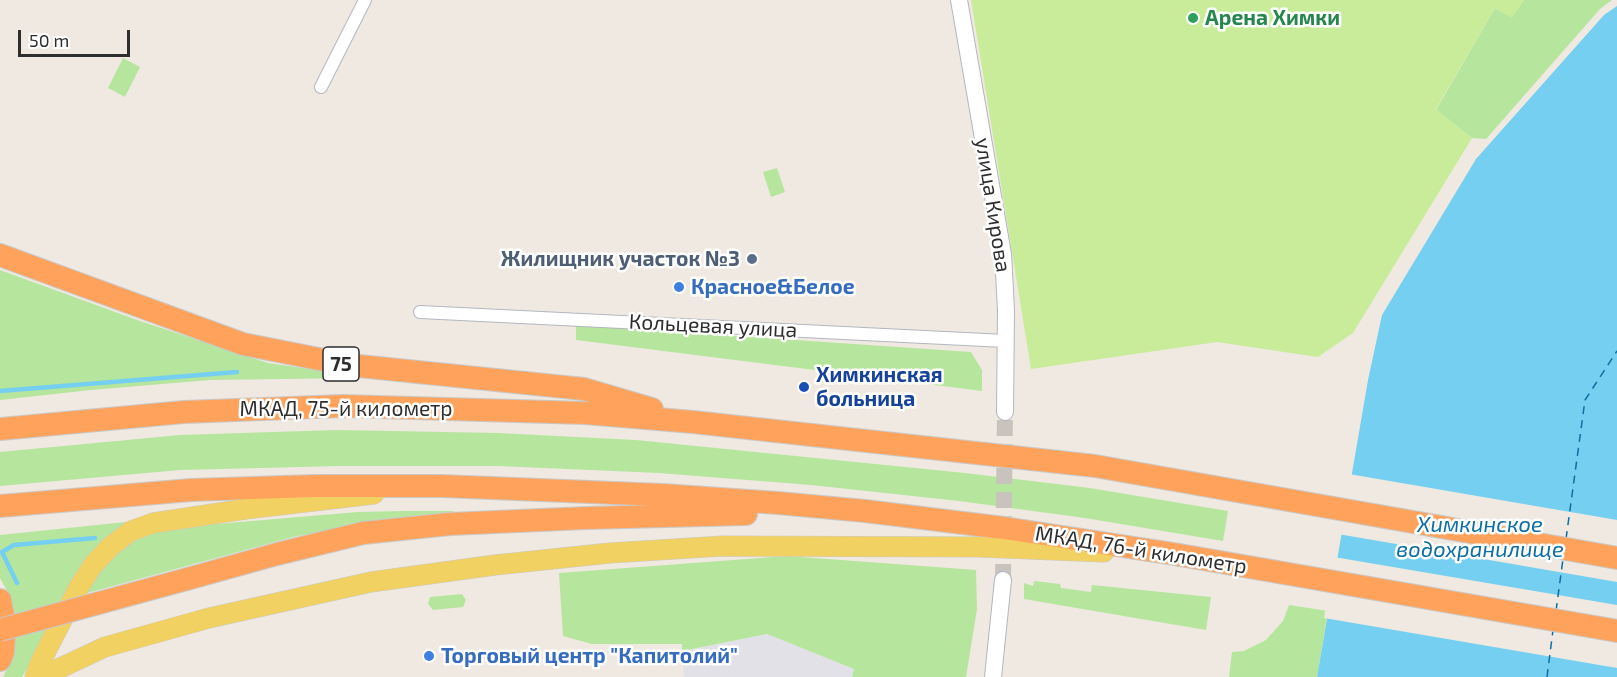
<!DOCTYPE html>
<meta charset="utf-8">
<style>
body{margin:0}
#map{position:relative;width:1617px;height:677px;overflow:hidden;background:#efe9e1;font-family:"Exo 2",sans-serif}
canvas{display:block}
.scale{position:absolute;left:18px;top:30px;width:112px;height:27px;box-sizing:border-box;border:3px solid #2e2e2e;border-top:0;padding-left:8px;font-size:18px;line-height:21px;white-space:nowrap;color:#2e2e2e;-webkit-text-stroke:4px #fff;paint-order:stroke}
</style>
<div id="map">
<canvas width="1617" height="677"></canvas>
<div class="scale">50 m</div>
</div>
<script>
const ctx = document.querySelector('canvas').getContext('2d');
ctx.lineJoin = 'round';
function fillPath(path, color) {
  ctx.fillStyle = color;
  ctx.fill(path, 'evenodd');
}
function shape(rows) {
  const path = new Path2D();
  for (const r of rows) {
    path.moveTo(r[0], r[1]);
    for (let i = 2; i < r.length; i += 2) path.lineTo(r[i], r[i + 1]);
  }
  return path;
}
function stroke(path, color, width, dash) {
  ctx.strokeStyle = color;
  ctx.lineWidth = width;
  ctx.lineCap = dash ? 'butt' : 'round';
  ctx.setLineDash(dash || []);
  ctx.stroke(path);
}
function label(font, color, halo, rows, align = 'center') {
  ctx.font = font + ' "Exo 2",sans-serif';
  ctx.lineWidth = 5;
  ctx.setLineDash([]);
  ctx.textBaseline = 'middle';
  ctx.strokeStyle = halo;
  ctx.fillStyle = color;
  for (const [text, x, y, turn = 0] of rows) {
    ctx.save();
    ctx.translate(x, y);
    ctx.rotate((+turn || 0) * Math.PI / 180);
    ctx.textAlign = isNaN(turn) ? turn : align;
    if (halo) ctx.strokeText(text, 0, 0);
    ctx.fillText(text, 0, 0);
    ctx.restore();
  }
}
const industrial = shape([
 [767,634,874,677,684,677,682,651]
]);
const green = shape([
 [1524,0,1612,0,1600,9,1486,139,1472,138,1436,110,1495,8,1511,17],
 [123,58,140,67,125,97,108,88],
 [777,168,785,192,771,197,763,172],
 [0,270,140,321,268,363,359,376,358,378,210,380,91,390,0,400],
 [576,325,971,352,982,370,982,391,576,340],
 [336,430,498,433,636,440,965,473,1090,488,1228,511,1223,541,1085,518,959,501,811,485,659,473,498,466,341,466,180,470,0,486,0,452,180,435],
 [406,511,453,511,454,515,351,526,293,537,80,595,98,568,142,535,169,528,358,512],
 [126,522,95,549,78,573,61,600,34,657,22,677,3,677,13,658,16,635,13,609,6,589,0,578,0,535],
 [787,556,976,570,977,609,966,677,852,677,854,669,767,634,682,651,682,644,592,644,563,636,559,573],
 [1034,581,1060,584,1061,588,1091,592,1092,585,1211,597,1206,630,1024,599,1024,583,1033,586],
 [462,594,466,600,463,607,433,610,428,604,430,597],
 [1289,605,1328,611,1317,677,1229,677,1232,652,1244,651,1266,640,1283,621]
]);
const pitch = shape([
 [971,0,1524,0,1512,18,1495,8,1436,109,1472,138,1353,333,1318,357,1217,342,1031,369]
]);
const water = shape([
 [1617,6,1617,677,1317,677,1368,380,1382,315,1476,159,1604,15]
]);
const pier = shape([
 [1349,474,1617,520,1617,582,1338,534],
 [1334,557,1617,605,1617,668,1324,618]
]);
const stream = shape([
 [0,391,237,372],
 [17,583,2,552,14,545,95,538]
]);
const ferry = shape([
 [1566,539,1585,400,1617,351],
 [1556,611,1563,559],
 [1547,677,1553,630]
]);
const secondaryTunnel = shape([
 [1003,580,1005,412]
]);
const street = shape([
 [321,87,365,0],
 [420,312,1005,341]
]);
const secondary = shape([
 [959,0,1003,254,1006,310,1005,412],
 [993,677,1003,580]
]);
const primary = shape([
 [35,677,40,663,79,587,93,565,111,546,131,531,153,523,246,509,374,494],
 [47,677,58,669,105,647,209,618,371,582,495,565,610,553,723,546,979,547,1104,552]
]);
const highway = shape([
 [0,255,243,344,349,365,584,389,652,409],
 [0,429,184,412,343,406,585,413,693,422,1095,466,1617,558],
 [0,506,191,490,314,486,442,486,663,495,778,503,865,511,1004,528,1174,554,1617,631],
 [187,579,277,554,363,533,450,524,586,518,746,514],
 [0,600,5,625,3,652,0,660]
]);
const highwayBridge = shape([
 [0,630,187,579]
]);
const markers = [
 [1193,18,6,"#2e9e5b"],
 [752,259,6,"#5c6f8a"],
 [679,287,6,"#3f7fe0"],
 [804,387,6,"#1a4fb4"],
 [429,656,6,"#3f7fe0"]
];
const shields = [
 [341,364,36]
];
const shieldNames = [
 ["75",341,364]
];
const leisureNames = [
 ["Арена Химки",1205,18]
];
const streetNames = [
 ["улица Кирова",993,205,81],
 ["Кольцевая улица",713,326,3],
 ["МКАД, 75-й километр",346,409],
 ["МКАД, 76-й километр",1141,550,9]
];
const serviceNames = [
 ["Жилищник участок №3",740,259]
];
const shopNames = [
 ["Красное&Белое",691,287],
 ["Торговый центр \"Капитолий\"",441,656]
];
const transitNames = [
 ["Химкинская",816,375],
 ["больница",816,399]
];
const waterNames = [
 ["Химкинское",1480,525],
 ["водохранилище",1480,550]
];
fillPath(industrial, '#e3e1e8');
fillPath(green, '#b6e59e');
fillPath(pitch, '#c9ec9a');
fillPath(water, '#75cff0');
fillPath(pier, '#efe9e1');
stroke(stream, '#75cff0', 4.5);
stroke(ferry, '#0d6fa3', 1.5, [8, 6]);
stroke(secondaryTunnel, '#c8c4bd', 16, [16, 8]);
stroke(street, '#b4b7c1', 14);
stroke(secondary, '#b4b7c1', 18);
stroke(primary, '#c9c9c9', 21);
stroke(highway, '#c9c9c9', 24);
stroke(street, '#fff', 12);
stroke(secondary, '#fff', 16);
stroke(primary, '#f2d163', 20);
stroke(highway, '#ffa35c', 22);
stroke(highwayBridge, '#c9c9c9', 24, []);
stroke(highwayBridge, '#ffa35c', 22);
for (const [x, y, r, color] of markers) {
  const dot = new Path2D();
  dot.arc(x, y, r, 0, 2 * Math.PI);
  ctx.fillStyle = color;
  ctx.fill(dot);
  stroke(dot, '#fff', 2);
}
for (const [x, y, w] of shields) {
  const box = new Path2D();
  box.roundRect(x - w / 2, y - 17, w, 34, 4.5);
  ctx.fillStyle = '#fff';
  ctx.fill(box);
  stroke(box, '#2e2e2e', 1.5);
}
label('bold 20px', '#2e2e2e', null, shieldNames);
label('bold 21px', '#27864d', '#fff', leisureNames, 'left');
label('21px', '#2e2e2e', '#fff', streetNames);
label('bold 21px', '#4e5e75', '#fff', serviceNames, 'right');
label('bold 21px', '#366cbe', '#fff', shopNames, 'left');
label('bold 21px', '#164399', '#fff', transitNames, 'left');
label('italic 22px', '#0d6fa3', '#fff', waterNames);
</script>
